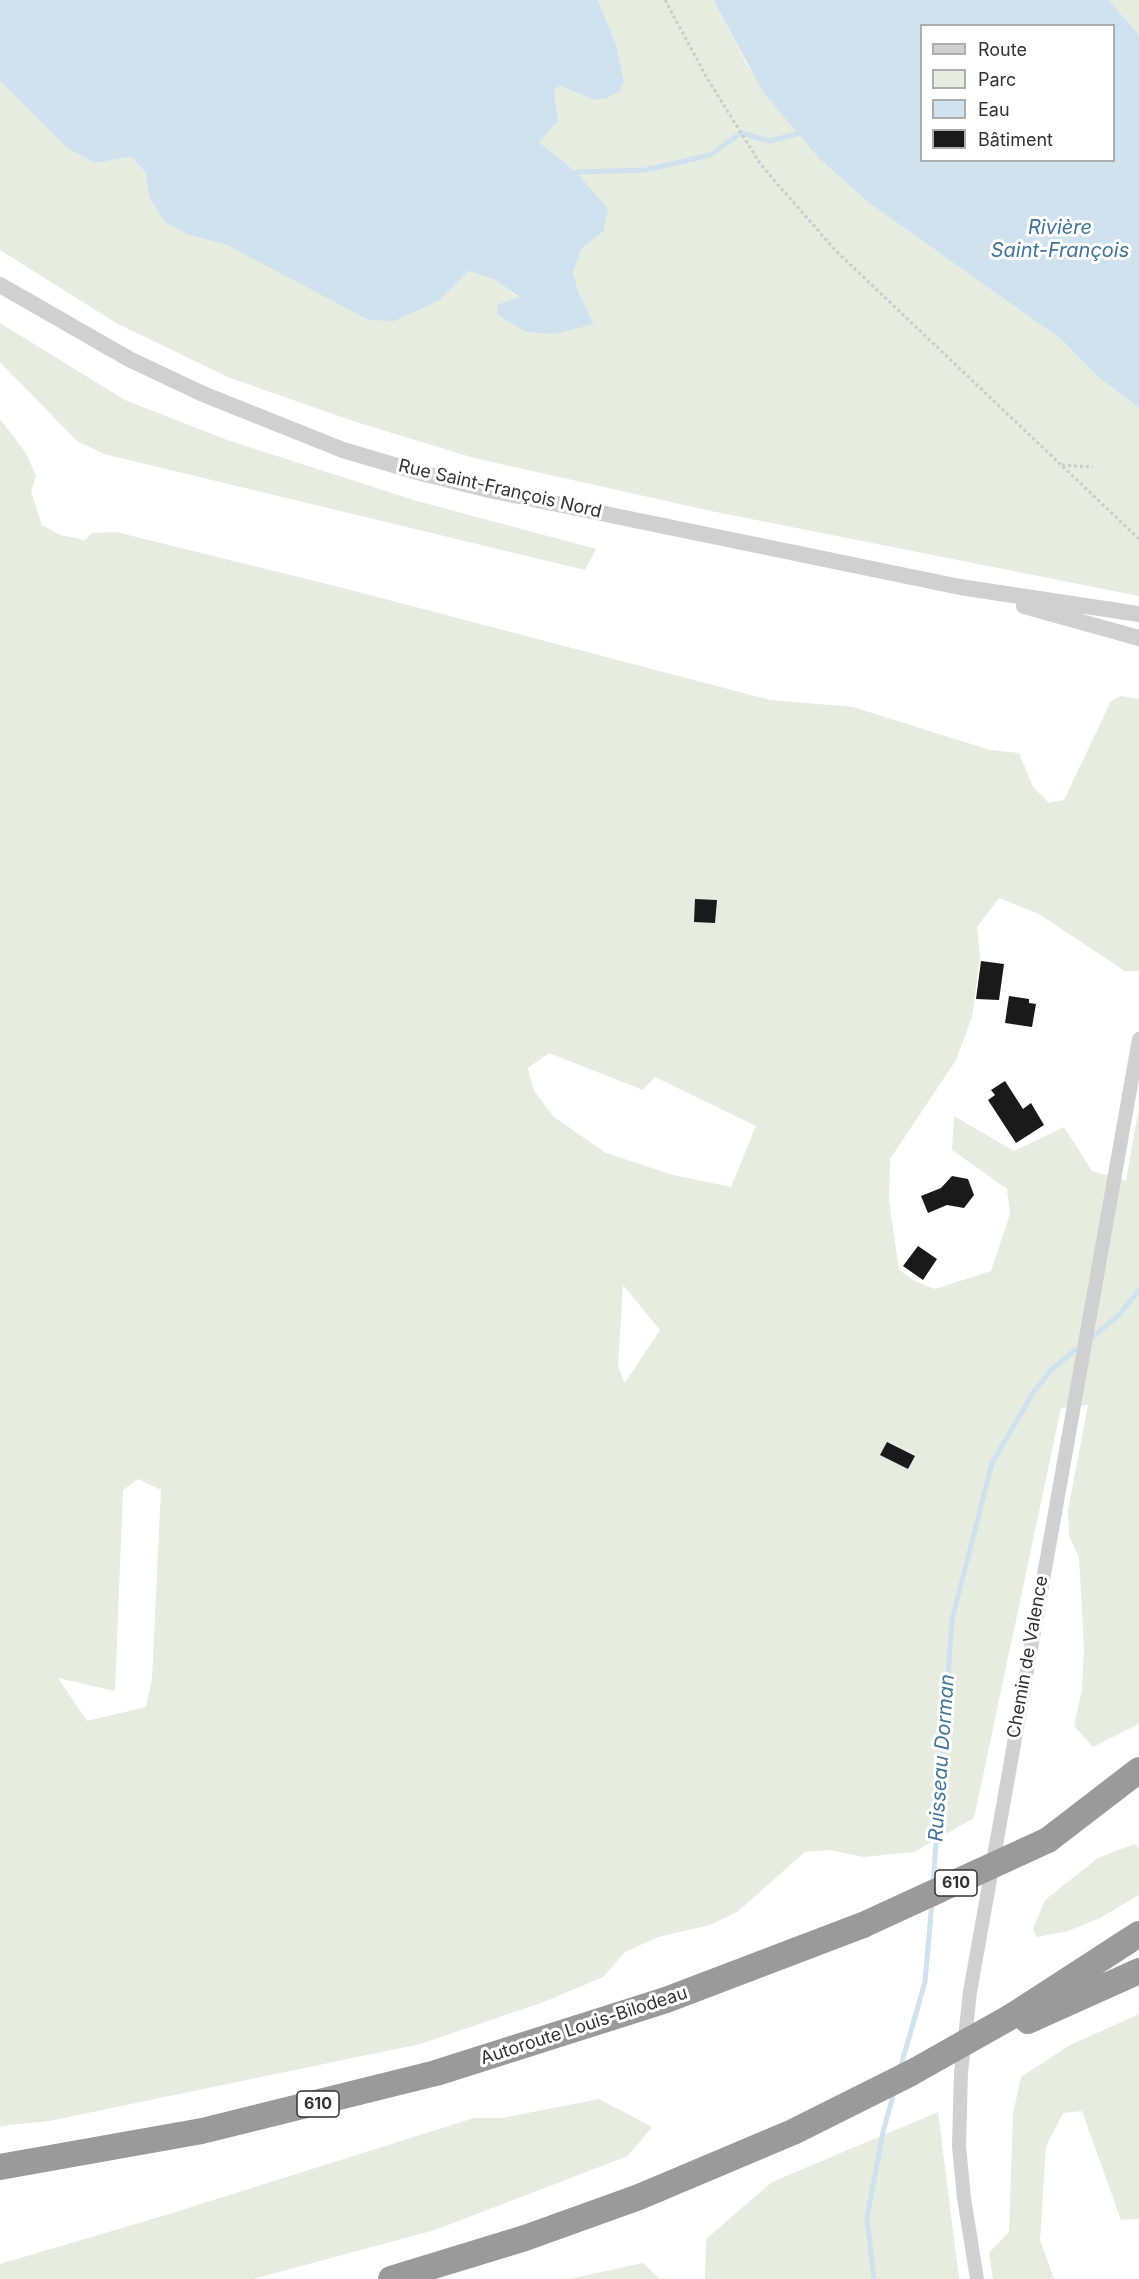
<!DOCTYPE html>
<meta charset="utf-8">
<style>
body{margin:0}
#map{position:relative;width:1139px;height:2279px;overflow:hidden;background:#fff;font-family:Inter,sans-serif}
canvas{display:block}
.legend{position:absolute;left:920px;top:24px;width:195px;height:138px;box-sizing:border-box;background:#fff;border:2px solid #adadad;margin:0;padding:8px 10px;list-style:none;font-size:18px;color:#333}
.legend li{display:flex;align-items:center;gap:12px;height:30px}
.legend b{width:30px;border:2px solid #adadad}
</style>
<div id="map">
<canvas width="1139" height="2279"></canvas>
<ul class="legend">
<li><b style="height:8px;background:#d0d0d0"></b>Route</li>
<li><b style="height:16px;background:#e6ecdf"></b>Parc</li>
<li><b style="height:16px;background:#cfe2ee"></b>Eau</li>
<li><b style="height:16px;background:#1a1a1a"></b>Bâtiment</li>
</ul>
</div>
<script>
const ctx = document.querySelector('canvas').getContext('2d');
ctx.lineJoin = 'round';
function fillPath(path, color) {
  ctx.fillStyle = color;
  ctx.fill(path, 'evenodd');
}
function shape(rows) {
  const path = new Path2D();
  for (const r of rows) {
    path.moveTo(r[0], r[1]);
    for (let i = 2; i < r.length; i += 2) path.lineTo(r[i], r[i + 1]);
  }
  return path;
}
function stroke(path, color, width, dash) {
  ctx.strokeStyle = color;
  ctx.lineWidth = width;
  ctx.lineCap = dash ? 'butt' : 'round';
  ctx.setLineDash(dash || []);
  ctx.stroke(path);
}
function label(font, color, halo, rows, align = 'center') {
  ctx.font = font + ' Inter,sans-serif';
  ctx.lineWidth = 6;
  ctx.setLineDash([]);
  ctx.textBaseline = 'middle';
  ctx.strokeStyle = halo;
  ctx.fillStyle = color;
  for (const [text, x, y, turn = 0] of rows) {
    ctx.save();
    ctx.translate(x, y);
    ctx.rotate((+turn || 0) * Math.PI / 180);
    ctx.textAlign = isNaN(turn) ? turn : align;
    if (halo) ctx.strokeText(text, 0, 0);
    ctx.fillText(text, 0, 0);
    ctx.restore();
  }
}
const green = shape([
 [598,0,713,0,749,68,820,158,869,203,1062,340,1098,377,1139,408,1139,596,711,511,474,458,356,422,230,378,116,323,0,250,0,81,67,148,95,163,131,157,145,172,150,198,189,235,440,300,469,271,495,280,519,298,594,324,579,293,573,273,582,248,603,232,576,172,539,142,558,121,554,90,560,86,594,100,624,80,616,44],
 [1109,0,1139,0,1139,35],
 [0,323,125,400,227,440,417,501,596,549,585,570,104,454,77,441,0,362],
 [0,419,26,453,36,476,31,491,42,525,60,535,85,540,92,533,116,532,343,588,770,700,853,707,990,750,1019,753,1033,787,1049,803,1064,800,1111,701,1121,696,1139,699,1139,971,1125,971,1039,914,999,898,977,927,980,957,972,1017,956,1060,890,1159,889,1201,899,1270,915,1281,935,1289,991,1271,1010,1214,1007,1189,952,1150,954,1116,1014,1151,1064,1127,1092,1171,1126,1181,1139,1107,1139,1724,1093,1747,1074,1726,1082,1689,1084,1649,1079,1557,1069,1536,1068,1510,1088,1405,1061,1408,974,1818,914,1852,864,1857,830,1850,805,1852,737,1912,710,1925,658,1937,625,1952,603,1977,544,2002,420,2044,49,2121,0,2126],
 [549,1053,643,1090,655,1077,756,1126,731,1187,673,1175,606,1153,554,1117,534,1091,528,1068],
 [623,1285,660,1330,625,1383,618,1367],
 [138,1479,161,1490,152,1678,146,1707,87,1721,58,1678,115,1691,123,1490],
 [1134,1844,1139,1848,1139,1895,1100,1918,1068,1931,1037,1937,1033,1929,1045,1900,1098,1858],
 [1139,2014,1139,2219,1121,2220,1082,2111,1063,2113,1046,2146,1040,2240,1054,2279,993,2279,989,2253,1009,2232,1013,2114,1021,2077,1070,2045],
 [599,2099,652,2127,628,2156,435,2230,253,2279,0,2279,0,2264,166,2215,474,2118,502,2118],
 [938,2112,959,2279,705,2279,706,2239,772,2182],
 [643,2263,660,2279,568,2279,569,2279]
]);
const water = shape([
 [0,0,598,0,616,44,624,81,620,91,609,97,594,100,560,86,554,90,558,121,539,142,576,172,608,209,603,232,582,248,573,273,579,293,594,324,554,334,526,332,498,315,497,305,519,297,495,280,469,271,440,300,394,321,369,320,227,245,189,235,165,222,150,198,145,172,131,157,95,163,67,148,0,81],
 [713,0,1109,0,1139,35,1139,408,1098,377,1062,340,869,203,819,158,763,92],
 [922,26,1114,26,1114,160,922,160]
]);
const stream = shape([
 [576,172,646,170,710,155,741,133,770,141,800,133],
 [1089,1340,1119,1315,1139,1290],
 [933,1884,952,1620,992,1463,1033,1393,1051,1370,1081,1345],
 [900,2069,925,1982,932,1902],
 [874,2279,867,2218,883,2132,894,2092]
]);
const building = shape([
 [695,899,717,900,715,923,694,922],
 [981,961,1004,964,999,1000,976,999],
 [1009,996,1029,999,1029,1003,1036,1004,1032,1027,1005,1023],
 [1005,1081,1023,1109,1031,1103,1044,1125,1016,1143,988,1100,995,1095,991,1090],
 [952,1176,968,1179,974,1195,964,1208,947,1205,928,1213,921,1196,941,1188],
 [918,1246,937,1259,923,1280,903,1266],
 [887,1442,915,1456,908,1469,880,1455]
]);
const path = shape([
 [665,0,707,78,761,165,835,250,1139,539],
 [1062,465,1093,467]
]);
const minor = shape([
 [977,2279,964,2198,959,2146,961,2072,970,1992,1139,1039]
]);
const tertiary = shape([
 [0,285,129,359,203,394,343,450,421,473,489,490,960,587,1139,614],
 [1024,606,1139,638]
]);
const motorway = shape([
 [1048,1840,1139,1770],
 [1014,2015,1139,1934],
 [1028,2021,1139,1971],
 [0,2167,202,2131,436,2073,666,2000,863,1925],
 [391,2279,525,2238,639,2197,793,2132,911,2073]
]);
const motorwayBridge = shape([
 [863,1925,1048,1840],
 [911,2073,1014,2015]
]);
const shields = [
 [956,1883,42],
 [318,2104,42]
];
const shieldNames = [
 ["610",956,1883],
 ["610",318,2104]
];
const streetNames = [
 ["Rue Saint-François Nord",500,489,13],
 ["Chemin de Valence",1028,1657,-80],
 ["Autoroute Louis-Bilodeau",584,2026,-18]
];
const waterNames = [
 ["Rivière",1060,228],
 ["Saint-François",1060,251],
 ["Ruisseau Dorman",942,1758,-86]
];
fillPath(green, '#e6ecdf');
fillPath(water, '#cfe2ee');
stroke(stream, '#cfe2ee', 5);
fillPath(building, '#1a1a1a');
stroke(path, '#cdcdcd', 3, [3, 3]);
stroke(minor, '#d0d0d0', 14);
stroke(tertiary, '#d0d0d0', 16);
stroke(motorway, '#9a9a9a', 26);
stroke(motorwayBridge, '#9a9a9a', 26);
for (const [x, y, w] of shields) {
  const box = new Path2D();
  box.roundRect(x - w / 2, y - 13, w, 26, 4.5);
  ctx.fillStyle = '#fff';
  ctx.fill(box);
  stroke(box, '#333', 1.5);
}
label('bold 16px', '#333', null, shieldNames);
label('18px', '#333', '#fff', streetNames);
label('italic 20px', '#3f7597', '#fff', waterNames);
</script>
